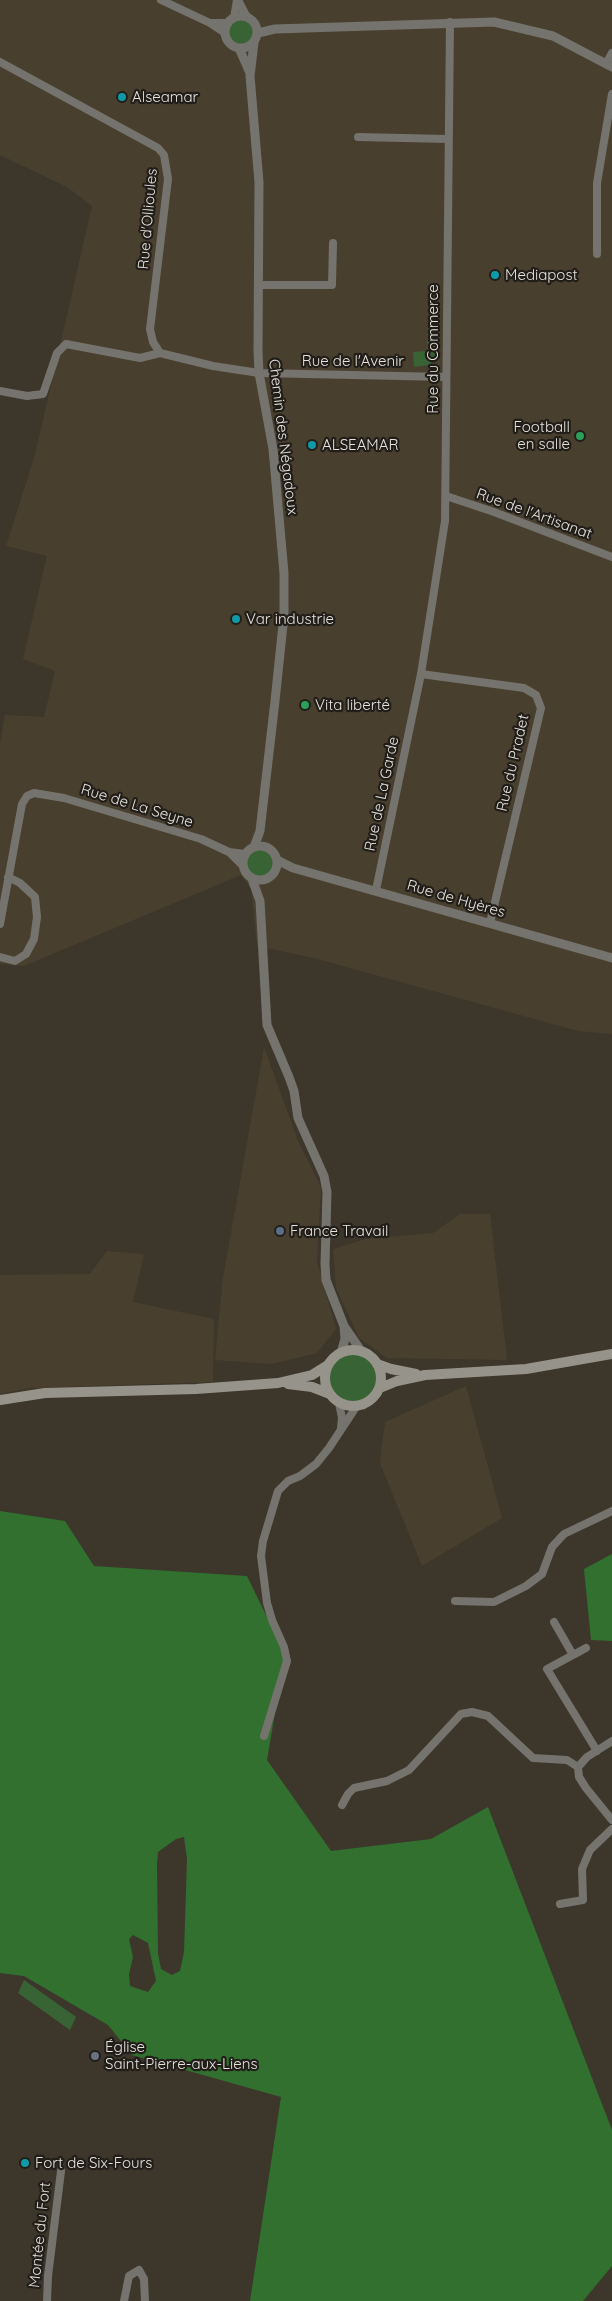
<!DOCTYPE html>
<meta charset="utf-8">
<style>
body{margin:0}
canvas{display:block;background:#3c362b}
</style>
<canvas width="612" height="2301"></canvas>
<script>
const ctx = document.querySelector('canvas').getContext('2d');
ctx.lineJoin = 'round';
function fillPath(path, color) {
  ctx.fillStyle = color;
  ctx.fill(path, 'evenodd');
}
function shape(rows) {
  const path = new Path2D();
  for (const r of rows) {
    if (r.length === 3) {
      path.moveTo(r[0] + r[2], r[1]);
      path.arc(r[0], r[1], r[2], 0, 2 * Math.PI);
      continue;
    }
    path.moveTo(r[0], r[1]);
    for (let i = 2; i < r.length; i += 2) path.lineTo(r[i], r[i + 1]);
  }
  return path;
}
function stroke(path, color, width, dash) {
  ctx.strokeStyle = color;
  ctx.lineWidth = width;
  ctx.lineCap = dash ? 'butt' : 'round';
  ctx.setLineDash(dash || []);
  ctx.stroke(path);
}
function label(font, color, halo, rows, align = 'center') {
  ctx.font = font + ' Quicksand,sans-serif';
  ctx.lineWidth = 4.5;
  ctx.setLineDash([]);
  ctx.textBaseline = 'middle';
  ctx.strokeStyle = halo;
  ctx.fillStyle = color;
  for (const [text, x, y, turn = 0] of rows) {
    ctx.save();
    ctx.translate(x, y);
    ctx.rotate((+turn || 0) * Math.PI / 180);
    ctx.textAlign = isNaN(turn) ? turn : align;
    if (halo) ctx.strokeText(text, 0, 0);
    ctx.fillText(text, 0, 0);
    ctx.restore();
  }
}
const built = shape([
 [0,0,612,0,612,1034,578,1031,314,958,257,946,251,889,241,875,24,966,0,964,0,743,5,715,44,717,55,671,23,659,47,556,6,546,35,455,92,206,67,187,0,155],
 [264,1047,298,1141,321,1187,317,1261,336,1329,317,1353,272,1364,215,1360,223,1278],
 [460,1214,490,1214,507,1360,387,1358,359,1338,336,1288,333,1249,366,1239,433,1233],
 [107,1251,144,1254,133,1302,214,1319,213,1382,29,1388,0,1394,0,1275,90,1274],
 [466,1386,502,1518,422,1566,380,1463,385,1422]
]);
const green = shape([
 [241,32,16],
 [428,326,440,326,438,356,429,365,414,367,413,352,427,351],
 [260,863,17],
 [353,1378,28],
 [24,1980,76,2017,70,2030,18,1993]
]);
const forest = shape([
 [0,1511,65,1521,94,1566,247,1576,285,1654,267,1760,331,1851,431,1839,488,1807,612,2130,612,2266,583,2301,250,2301,281,2097,132,2055,108,2025,24,1976,0,1973],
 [184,1837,187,1859,184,1952,180,1971,172,1975,161,1969,158,1953,157,1864,158,1852,176,1839],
 [133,1935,148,1943,156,1981,148,1992,130,1986,129,1974,133,1957,129,1939],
 [612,1554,612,1641,591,1640,584,1569]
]);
const minor = shape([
 [161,0,210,23,225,33],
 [238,0,247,17],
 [234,18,237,0],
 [210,23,228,23],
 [0,62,158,148,164,155,168,179,150,329,153,342,160,353],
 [606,64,612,53],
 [358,137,448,139],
 [597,254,597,183,612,94],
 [259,285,332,285,333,243],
 [0,391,27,396,43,394,57,353,66,344,140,358,160,353,213,366,259,373,446,377],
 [446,496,494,512,612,557],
 [421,674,524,688,536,695,541,708,490,923],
 [242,865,229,852,245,854],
 [376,890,421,674,445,521,450,22],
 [0,924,22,804,27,796,34,793,64,798,201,839,229,852],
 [0,957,15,961,26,954,34,939,37,917,35,897,20,883,8,877],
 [339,1403,342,1418,341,1428],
 [455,1601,494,1602,526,1586,542,1574,552,1547,564,1534,612,1511],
 [554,1622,573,1655],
 [586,1648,547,1669,597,1751],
 [264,1736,287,1661,284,1647,272,1620,267,1603,261,1556,263,1541,278,1491,288,1481,300,1476,316,1464,329,1448,356,1407],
 [578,1767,587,1757,612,1741],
 [342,1805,348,1794,354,1788,387,1781,409,1770,461,1714,472,1712,488,1716,533,1758,567,1760,578,1767,579,1777,586,1788,612,1820],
 [560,1904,583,1900,582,1869,590,1850,612,1829],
 [47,2301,48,2276,61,2171],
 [124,2301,129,2276,139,2270,144,2279,145,2301]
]);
const tertiary = shape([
 [241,32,16],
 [258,33,275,29,494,22,553,36,612,67],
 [254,43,250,76,259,182,258,351,259,373,273,449,284,573,284,615,275,701,260,831,254,847],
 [239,48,250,73],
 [260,863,17],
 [277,860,293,868,612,958],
 [252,879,260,901,267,1025,289,1077,294,1091,298,1118,324,1176,327,1192,325,1264,326,1280,344,1326,362,1352],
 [341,1353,345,1339,344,1326]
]);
const secondary = shape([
 [353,1378,28],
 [377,1364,391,1369,416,1374],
 [288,1384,312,1387,330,1394],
 [380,1388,397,1381,425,1375,526,1369,612,1354],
 [0,1400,45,1393,196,1389,278,1383,312,1375,328,1365]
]);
const markers = [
 [122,97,5,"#0f9aa8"],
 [495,275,5,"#0f9aa8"],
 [580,436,5,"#2e9e5b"],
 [312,445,5,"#0f9aa8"],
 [236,619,5,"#0f9aa8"],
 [305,705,5,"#2e9e5b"],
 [280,1231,5,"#5c6f8a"],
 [95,2056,5,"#6b7280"],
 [25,2163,5,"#0f9aa8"]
];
const poiNames = [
 ["Alseamar",132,97],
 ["Mediapost",505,275],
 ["Football",570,427,"right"],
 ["en salle",570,444,"right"],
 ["ALSEAMAR",322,445],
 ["Var industrie",246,619],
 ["Vita liberté",315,705],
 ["France Travail",290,1231],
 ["Église",105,2047],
 ["Saint-Pierre-aux-Liens",105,2064],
 ["Fort de Six-Fours",35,2163]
];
const streetNames = [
 ["Rue d'Ollioules",148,219,-85],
 ["Rue du Commerce",433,349,-90],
 ["Rue de l'Avenir",353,361],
 ["Chemin des Négadoux",283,437,83],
 ["Rue de l'Artisanat",534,514,20],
 ["Rue du Pradet",513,763,-77],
 ["Rue de La Garde",382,794,-78],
 ["Rue de La Seyne",137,806,17],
 ["Rue de Hyères",456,899,16],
 ["Montée du Fort",40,2235,-84]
];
fillPath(built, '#493f2e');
fillPath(green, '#386435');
fillPath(forest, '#31702e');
stroke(minor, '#74736d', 8);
stroke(tertiary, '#74736d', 9);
stroke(secondary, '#96948a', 10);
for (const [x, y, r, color] of markers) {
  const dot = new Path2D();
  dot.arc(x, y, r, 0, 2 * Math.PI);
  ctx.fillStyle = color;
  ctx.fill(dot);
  stroke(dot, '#211e19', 2);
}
label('15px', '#e6e2dc', '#211e19', poiNames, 'left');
label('15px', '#e6e2dc', '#211e19', streetNames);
</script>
